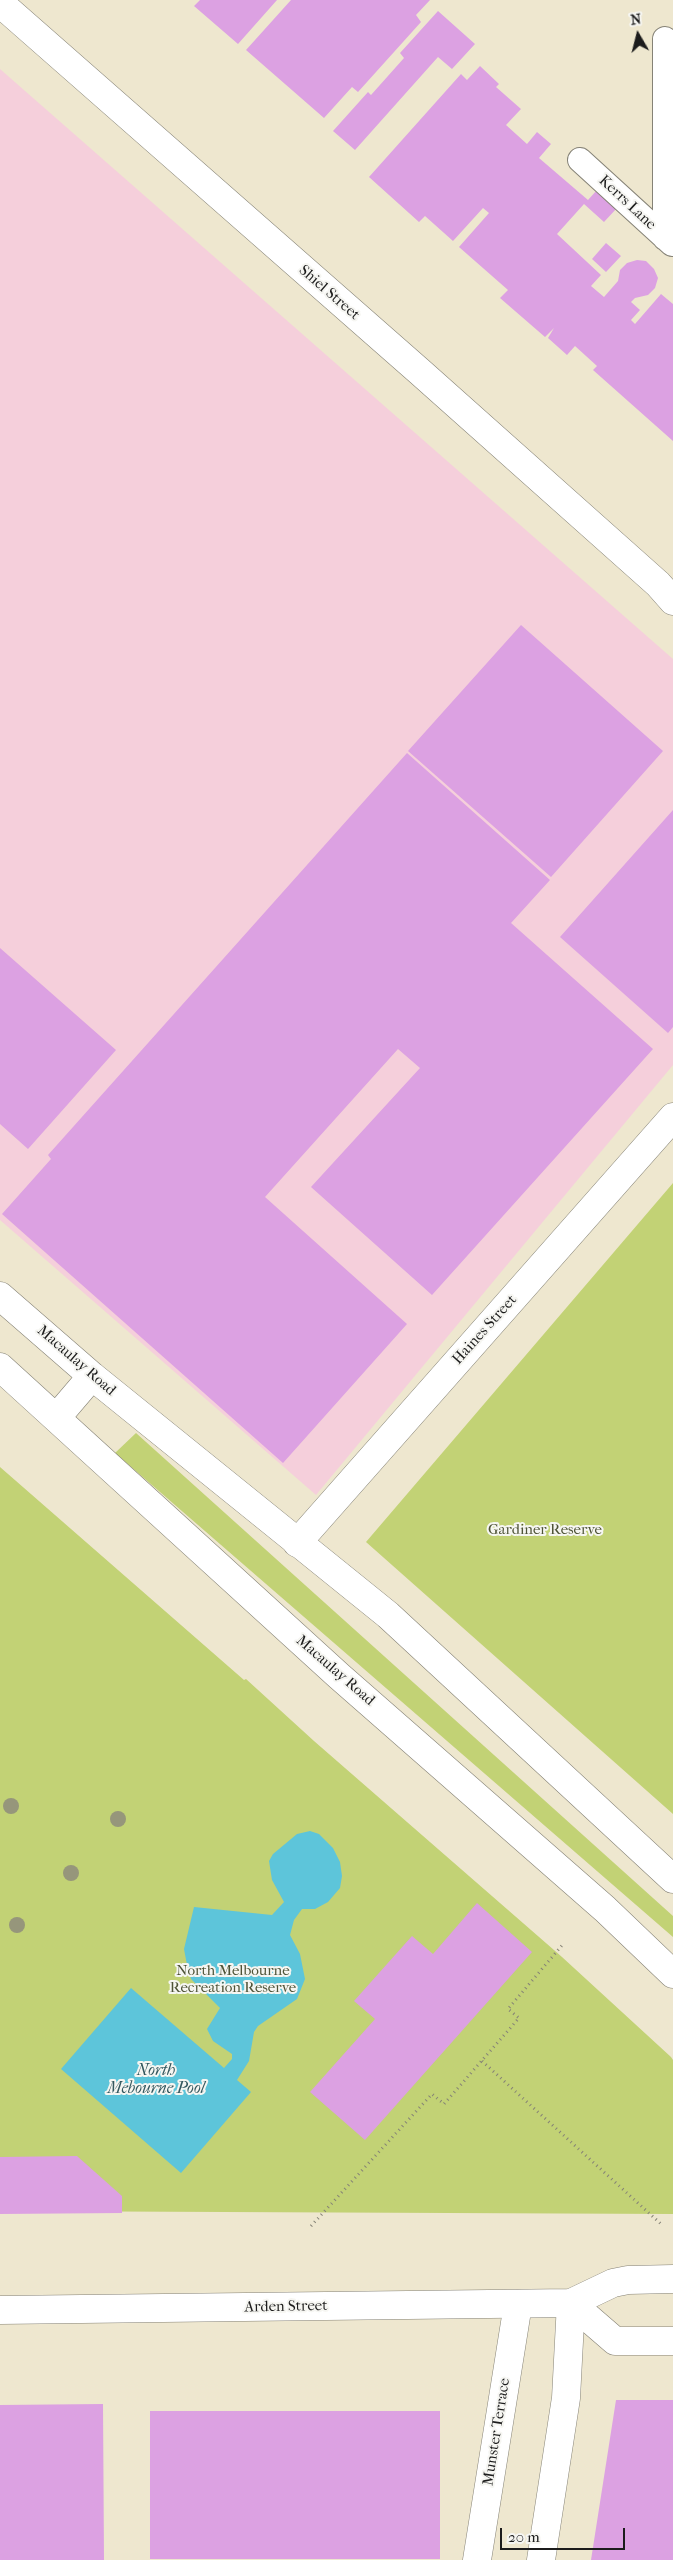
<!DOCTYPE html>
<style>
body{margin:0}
#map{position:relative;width:673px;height:2560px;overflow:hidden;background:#eee7cf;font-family:"IM FELL French Canon",serif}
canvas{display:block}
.north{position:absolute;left:613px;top:10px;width:50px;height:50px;-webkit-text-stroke:4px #f6f6f2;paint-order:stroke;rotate:352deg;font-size:14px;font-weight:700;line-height:20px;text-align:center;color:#1c1c1c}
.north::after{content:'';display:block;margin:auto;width:18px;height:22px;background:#1c1c1c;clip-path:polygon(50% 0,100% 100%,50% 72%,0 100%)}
.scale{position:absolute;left:500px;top:2528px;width:125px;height:22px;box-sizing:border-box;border:2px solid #1c1c1c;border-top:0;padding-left:6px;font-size:15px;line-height:18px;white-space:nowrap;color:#1c1c1c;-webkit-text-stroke:4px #f6f6f2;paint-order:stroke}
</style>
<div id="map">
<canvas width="673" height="2560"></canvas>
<div class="north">N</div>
<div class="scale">20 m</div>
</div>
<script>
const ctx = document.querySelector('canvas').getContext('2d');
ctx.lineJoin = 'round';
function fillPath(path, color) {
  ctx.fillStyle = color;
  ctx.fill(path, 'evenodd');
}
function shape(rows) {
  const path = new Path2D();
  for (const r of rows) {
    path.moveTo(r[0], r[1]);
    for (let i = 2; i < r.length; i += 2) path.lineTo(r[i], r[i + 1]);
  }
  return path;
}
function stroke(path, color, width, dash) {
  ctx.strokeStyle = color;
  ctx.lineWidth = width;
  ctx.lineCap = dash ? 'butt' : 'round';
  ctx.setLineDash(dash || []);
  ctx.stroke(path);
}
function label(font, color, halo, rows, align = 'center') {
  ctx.font = font + ' "IM FELL French Canon",serif';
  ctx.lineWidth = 4;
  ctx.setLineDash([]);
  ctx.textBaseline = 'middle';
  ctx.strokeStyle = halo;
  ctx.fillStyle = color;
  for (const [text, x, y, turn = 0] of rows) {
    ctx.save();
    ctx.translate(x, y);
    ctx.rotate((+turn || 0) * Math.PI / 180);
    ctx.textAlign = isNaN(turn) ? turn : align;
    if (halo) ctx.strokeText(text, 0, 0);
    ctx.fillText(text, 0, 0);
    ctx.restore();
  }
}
const built = shape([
 [0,69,673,659,673,1065,316,1495,0,1220]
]);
const green = shape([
 [673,1183,673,1814,366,1542],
 [136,1433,673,1916,673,1937,115,1453],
 [0,1467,244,1680,246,1679,314,1741,562,1957,671,2057,673,2060,673,2214,0,2211]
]);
const water = shape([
 [310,1831,319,1834,333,1848,340,1862,342,1876,340,1888,328,1902,315,1909,302,1909,294,1920,290,1935,300,1954,305,1979,297,1999,258,2026,254,2032,249,2061,237,2080,251,2092,181,2173,61,2069,131,1988,224,2068,232,2059,232,2054,213,2041,207,2029,220,2008,191,1979,187,1965,184,1949,194,1907,272,1915,284,1902,272,1880,269,1861,273,1854,297,1834]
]);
const building = shape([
 [200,0,277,0,238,44,194,6],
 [291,0,430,0,416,15,421,22,358,92,352,87,324,118,246,50],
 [438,11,475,44,452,69,438,57,355,150,333,131,368,92,371,95,404,58,400,53],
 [480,66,499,84,496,87,521,109,506,125,527,144,537,132,551,144,539,158,588,200,597,190,617,208,604,222,584,204,557,234,601,275,591,286,604,297,618,281,620,270,627,263,637,260,646,261,654,269,658,278,655,288,648,295,635,298,631,302,640,310,631,320,635,324,661,294,673,304,673,441,593,370,597,366,575,346,567,355,548,338,554,328,545,337,500,298,508,290,459,247,489,213,483,208,453,241,425,216,419,222,369,177,461,74,467,80],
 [606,243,621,256,606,272,592,259],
 [521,625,663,751,551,877,408,751],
 [407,753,550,880,511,923,653,1049,432,1295,311,1187,420,1068,398,1049,265,1197,407,1324,283,1463,2,1214,51,1159,48,1155],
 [673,810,673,1027,668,1033,560,937],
 [0,948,116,1050,28,1149,0,1124],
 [477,1903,532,1952,365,2140,310,2092,375,2019,354,2001,412,1936,433,1954],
 [77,2156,122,2196,122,2213,0,2214,0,2157],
 [616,2400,673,2400,673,2560,591,2560],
 [103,2404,104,2560,0,2560,0,2405],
 [150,2411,440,2411,440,2559,150,2559]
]);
const path = shape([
 [482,2061,661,2224],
 [311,2226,432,2094,444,2104,519,2018,508,2009,564,1943]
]);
const lane = shape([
 [580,160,672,244],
 [665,238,665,39]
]);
const street = shape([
 [0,3,419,371,658,584,673,601],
 [297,1543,673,1117],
 [477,2560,518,2304],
 [541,2560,566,2398,571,2303]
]);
const secondary = shape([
 [0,1296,92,1376,388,1615,673,1879],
 [0,1367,339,1676,605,1909,673,1974],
 [57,1417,92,1376],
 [571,2303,615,2341,673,2341],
 [0,2310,571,2303,613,2283,628,2280,673,2279]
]);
const trees = [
 [11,1806],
 [118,1819],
 [71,1873],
 [17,1925]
];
const streetNames = [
 ["Kerrs Lane",627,203,43],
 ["Shiel Street",329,293,41],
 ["Haines Street",485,1330,-48],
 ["Macaulay Road",76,1361,41],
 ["Macaulay Road",335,1671,41],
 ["Arden Street",286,2307,-1],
 ["Munster Terrace",497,2432,-81]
];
const parkNames = [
 ["Gardiner Reserve",545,1530],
 ["North Melbourne",233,1971],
 ["Recreation Reserve",233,1988]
];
const waterNames = [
 ["North",156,2071],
 ["Mebourne Pool",156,2089]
];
fillPath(built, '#f5cfdb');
fillPath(green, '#c2d275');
fillPath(water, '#5dc5da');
fillPath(building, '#dca1e2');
stroke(lane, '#858276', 26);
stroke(street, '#858276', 29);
stroke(secondary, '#858276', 29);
stroke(path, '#858276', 3, [1, 4]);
stroke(lane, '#fff', 24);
stroke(street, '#fff', 28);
stroke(secondary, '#fff', 28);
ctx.fillStyle = '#96967b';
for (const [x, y] of trees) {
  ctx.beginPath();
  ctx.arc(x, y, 8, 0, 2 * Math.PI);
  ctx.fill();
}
label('15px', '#1c1c1c', '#f6f6f2', streetNames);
label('15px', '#4e5337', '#f6f6f2', parkNames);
label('italic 16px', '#33575e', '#f6f6f2', waterNames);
</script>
